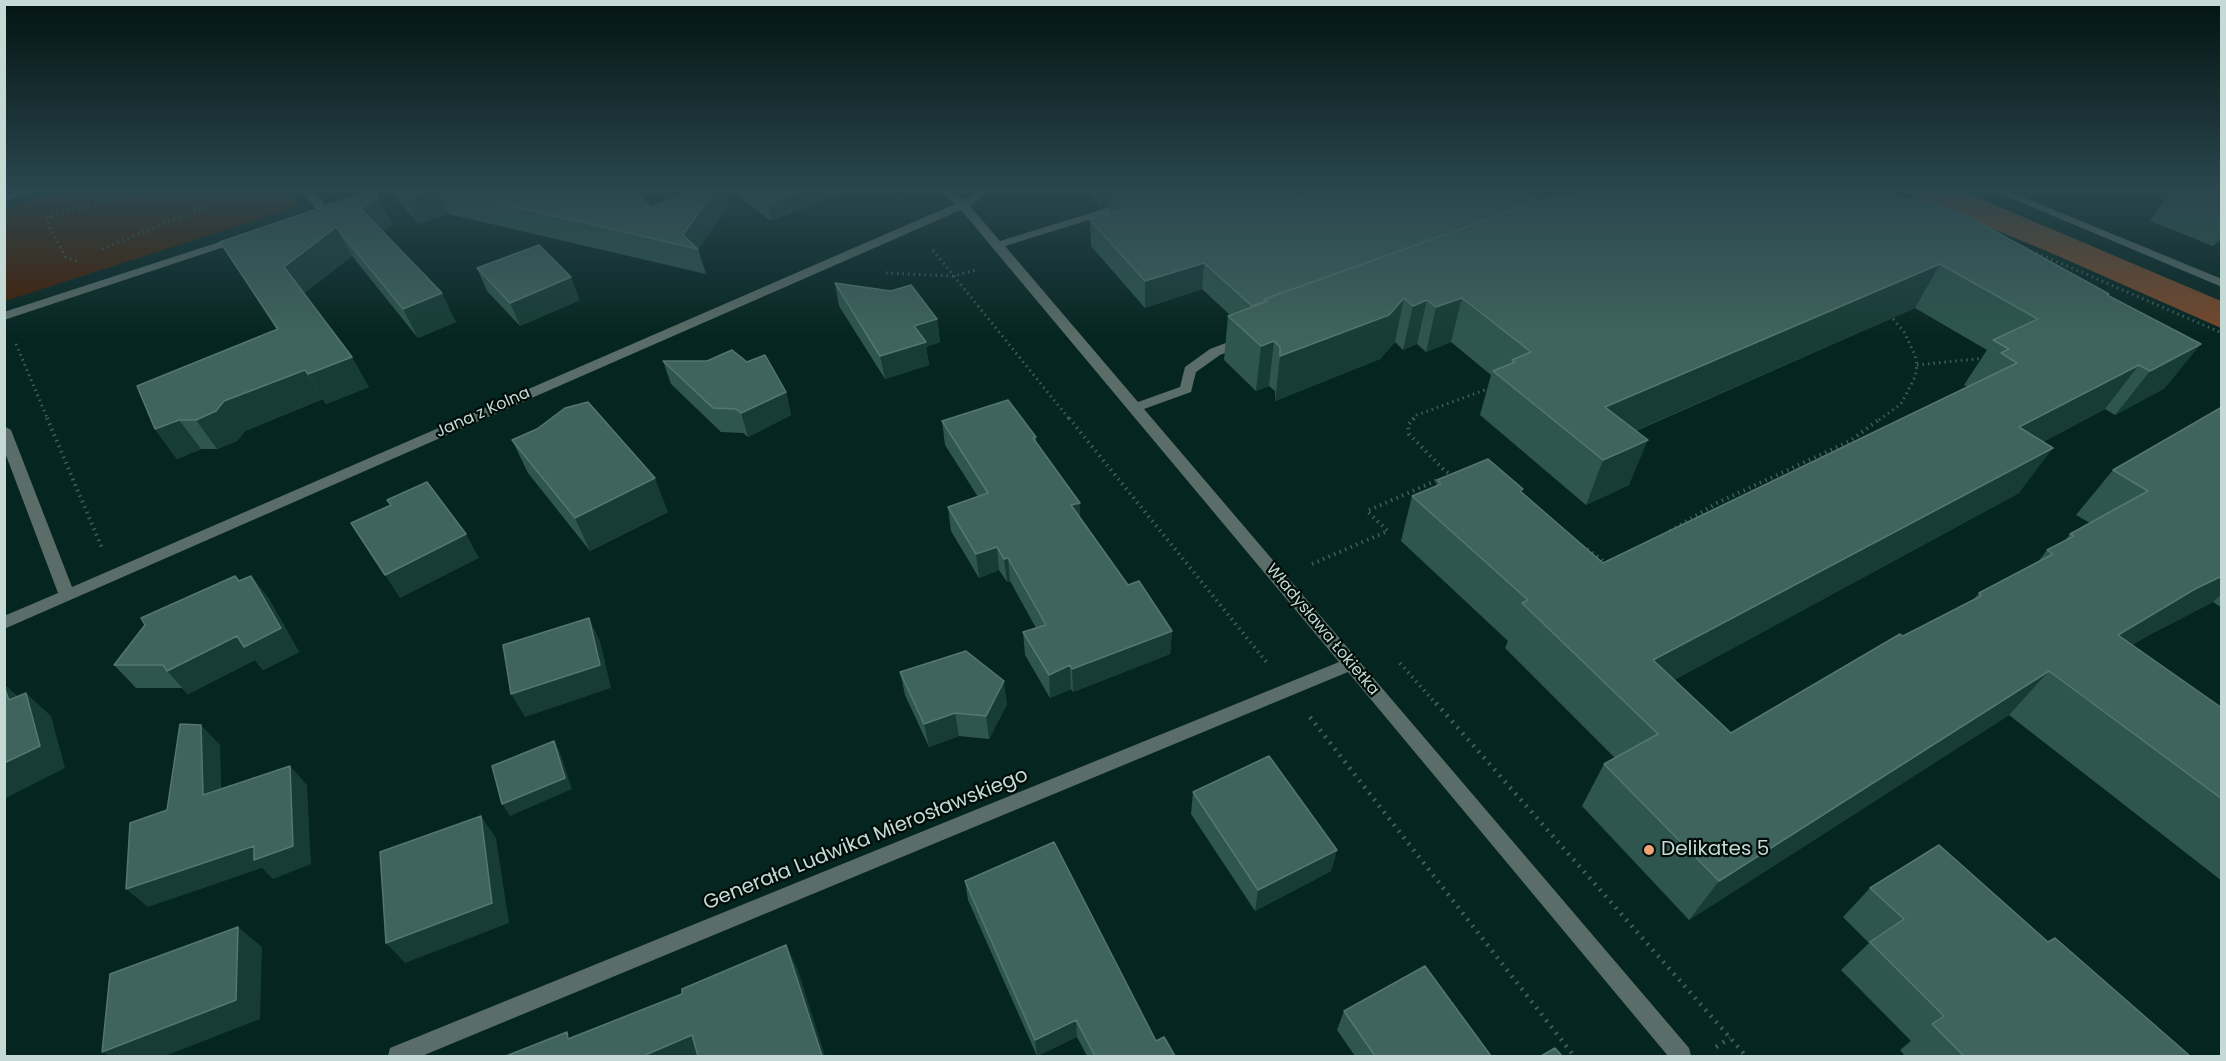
<!DOCTYPE html>
<meta charset="utf-8">
<style>
body{margin:0}
#map{position:relative;width:2226px;height:1061px;overflow:hidden;background:#052520;font-family:Poppins,sans-serif}
canvas{display:block}
.frame{position:absolute;inset:0;border:6px solid #c5dad5;pointer-events:none}
</style>
<div id="map">
<canvas width="2226" height="1061"></canvas>
<div class="frame"></div>
</div>
<script>
const ctx = document.querySelector('canvas').getContext('2d');
ctx.lineJoin = 'round';
function fillPath(path, color) {
  ctx.fillStyle = color;
  ctx.fill(path, 'evenodd');
}
function shape(rows) {
  const path = new Path2D();
  for (const r of rows) {
    path.moveTo(r[0], r[1]);
    for (let i = 2; i < r.length; i += 2) path.lineTo(r[i], r[i + 1]);
  }
  return path;
}
function stroke(path, color, width, dash) {
  ctx.strokeStyle = color;
  ctx.lineWidth = width;
  ctx.lineCap = dash ? 'butt' : 'round';
  ctx.setLineDash(dash || []);
  ctx.stroke(path);
}
function label(font, color, halo, rows, align = 'center') {
  ctx.font = font + ' Poppins,sans-serif';
  ctx.lineWidth = 4.5;
  ctx.setLineDash([]);
  ctx.textBaseline = 'middle';
  ctx.strokeStyle = halo;
  ctx.fillStyle = color;
  for (const [text, x, y, turn = 0] of rows) {
    ctx.save();
    ctx.translate(x, y);
    ctx.rotate((+turn || 0) * Math.PI / 180);
    ctx.textAlign = isNaN(turn) ? turn : align;
    if (halo) ctx.strokeText(text, 0, 0);
    ctx.fillText(text, 0, 0);
    ctx.restore();
  }
}
const green = shape([
 [60,191,289,191,299,206,5,301,5,208]
]);
const forest = shape([
 [1901,191,1962,191,2221,301,2221,328,2049,252]
]);
const pathFar2 = shape([
 [892,191,899,197,897,199],
 [231,193,237,191],
 [46,217,148,191],
 [51,217,48,225,66,257,77,261],
 [2021,246,2222,333],
 [102,249,212,204,231,191],
 [933,250,1070,420],
 [886,273,954,276,976,270],
 [16,344,48,420],
 [1917,365,1985,358],
 [1413,420,1417,415,1490,388],
 [1879,420,1901,404,1915,377,1917,365,1915,355,1904,332,1890,315]
]);
const pathFar1 = shape([
 [47,418,102,548],
 [1069,418,1268,664],
 [1414,418,1408,425,1409,434,1445,471,1454,476],
 [1670,531,1717,503,1850,441,1881,418],
 [1587,549,1607,564],
 [1312,564,1388,531,1367,511,1440,479],
 [1400,663,1437,705]
]);
const path = shape([
 [1436,703,1746,1056],
 [1310,717,1574,1056],
 [1716,1047,1730,1038]
]);
const minor = shape([
 [21,191,39,191,4,202,4,195,21,191],
 [303,191,314,191,329,210,327,212,309,218,305,217,305,213,316,209,303,191],
 [939,191,951,191,963,200,977,191,989,191,970,206,1000,241,1123,203,1131,203,1131,207,1005,246,1138,402,1180,387,1185,367,1210,349,1239,338,1247,338,1249,341,1247,344,1220,355,1196,372,1191,392,1144,409,1689,1048,1691,1056,1668,1056,1348,672,422,1056,388,1056,390,1048,1339,662,961,210,4,629,4,616,58,593,4,450,4,426,11,430,72,587,955,204,939,191],
 [1994,191,2008,191,2222,279,2222,287,1994,191],
 [241,235,247,238,245,240,4,320,4,312,241,235]
]);
const wall = shape([
 [370,191,392,224,383,231,456,322,418,338,352,256,304,293,369,387,326,404,323,399,245,431,237,441,217,449,201,449,177,459,155,429,277,330,220,242],
 [390,191,633,191,651,207,729,205,698,249,706,274,448,214,419,224],
 [732,191,842,191,843,192,771,221],
 [1084,191,1176,191,1178,193,1299,197,1539,201,1565,198,1907,201,2109,294,2108,296,2165,388,2115,415,2105,409,2043,442,2019,493,1674,680,1731,733,1903,636,1974,599,1979,593,2038,562,2047,550,2064,542,2070,534,2090,523,2076,515,2113,470,2222,407,2222,608,2213,602,2151,634,2132,645,2222,708,2222,881,2009,715,1689,920,1582,806,1604,764,1615,758,1505,648,1508,641,1401,541,1412,496,1436,486,1437,480,1522,492,1603,563,1968,387,1964,385,1987,350,1915,308,1636,431,1629,485,1586,505,1480,415,1491,375,1451,342,1426,352,1417,344,1403,350,1395,342,1380,359,1275,401,1275,391,1269,386,1256,391,1224,360,1228,316,1230,315,1202,289,1145,308,1091,246,1090,220,1109,215,1109,205,1101,207],
 [2171,191,2222,191,2222,240,2213,246,2150,221],
 [477,268,580,300,520,326,487,291],
 [835,283,937,319,940,342,926,347,929,365,885,379,839,306],
 [663,361,786,392,791,415,748,437,743,433,721,432,671,384],
 [942,421,1036,437,1036,443,1080,518,1128,585,1172,631,1170,654,1073,692,1071,689,1050,698,1025,655,1023,632,1036,628,1010,581,1007,582,999,570,979,578,951,531,948,507,978,497,945,445],
 [512,440,668,512,590,551,528,473],
 [251,576,269,599,299,652,263,670,255,660,188,694,182,688,136,688,114,665,239,581],
 [900,672,1007,704,989,739,959,736,929,747,905,695],
 [1193,792,1337,850,1331,871,1255,911,1191,814],
 [965,881,1156,1041,1175,1056,1087,1056,1077,1037,1037,1056,968,900],
 [1870,888,2048,942,2190,1056,1905,1056,1900,1050,1911,1041,1841,970,1869,943,1843,917],
 [1344,1011,1491,1056,1355,1056,1337,1030]
]);
const shadedWall = shape([
 [431,191,438,191,448,214,419,224,407,199],
 [714,191,725,191,729,205,698,249,683,235],
 [801,191,842,191,843,192,771,221,768,204],
 [1101,191,1108,191,1109,205,1101,207],
 [378,196,392,224,376,237,361,209],
 [336,227,352,256,300,296,284,267],
 [2222,235,2222,240,2213,246],
 [1204,263,1202,289,1145,308,1145,281],
 [1940,264,1915,308,1591,450,1605,407],
 [571,277,580,300,520,326,510,303],
 [442,293,456,322,418,338,403,309],
 [1404,298,1395,342,1380,359,1275,401,1280,356],
 [1462,298,1451,342,1426,352,1436,307],
 [1427,300,1417,344,1403,350,1413,306],
 [937,319,940,342,926,347,929,365,885,379,880,356,914,326],
 [1274,341,1269,386,1256,391,1261,346],
 [2201,344,2165,388,2115,415,2150,371],
 [352,357,369,387,326,404,308,374],
 [2139,365,2105,409,1987,472,2019,427],
 [305,370,323,399,245,431,237,441,217,449,196,420,224,401],
 [786,392,791,415,748,437,741,413],
 [179,420,201,449,177,459,155,429],
 [1648,440,1629,485,1586,505,1603,460],
 [2053,448,2019,493,1630,704,1653,660],
 [655,478,668,512,590,551,575,518],
 [1080,503,1080,526,1071,505],
 [466,534,479,558,400,598,385,575],
 [997,547,999,570,979,578,976,554],
 [1008,558,1010,581,1007,582,1004,559],
 [251,576,269,599,299,652,263,670,255,660,188,694,167,671],
 [2222,576,2222,594,2213,602,2151,634,2076,679,2118,635,2195,589],
 [589,618,600,641,611,688,525,717,511,694],
 [1172,631,1170,654,1073,692,1072,669],
 [1070,665,1071,689,1050,698,1049,675],
 [2049,671,2009,715,1689,920,1719,881],
 [1004,681,1007,704,989,739,986,716],
 [4,684,28,705,26,693,51,716,65,768,4,799,4,763,9,700,4,687],
 [955,713,959,736,929,747,924,724],
 [201,725,220,745,222,814,203,795],
 [554,741,560,753,572,789,510,816,502,804],
 [290,766,307,785,311,864,273,879,262,868,148,907,126,889],
 [481,816,496,838,509,923,405,963,386,943],
 [1337,850,1331,871,1255,911,1258,890],
 [238,927,262,947,260,1019,165,1056,110,1056,102,1052],
 [786,945,798,970,825,1056,822,1056],
 [1076,1020,1077,1037,1037,1056,1035,1040],
 [692,1035,706,1056,643,1056]
]);
const building = shape([
 [370,191,375,191,378,196,361,209,442,293,403,309,336,227,284,267,352,357,308,374,305,370,224,401,216,411,196,420,179,420,155,429,137,386,278,329,220,242,370,191],
 [400,191,431,191,407,199,400,191],
 [446,191,633,191,651,207,693,191,714,191,683,235,698,249,446,191],
 [750,191,801,191,768,204,750,191],
 [1110,191,1176,191,1178,193,1183,191,1292,191,1299,197,1316,191,1524,191,1539,201,1265,299,1264,302,1252,306,1204,263,1145,281,1090,220,1128,209,1110,191],
 [1584,191,1887,191,1907,201,1916,198,1929,204,1932,203,1969,217,2109,294,2107,295,2201,344,2150,371,2139,365,2019,427,2053,448,1653,660,1731,733,1900,634,1903,636,1981,596,1979,593,2053,554,2047,550,2074,536,2070,534,2148,491,2113,470,2222,407,2222,576,2195,589,2118,635,2222,708,2222,799,2049,671,1719,881,1604,764,1658,734,1522,603,1528,600,1412,496,1441,484,1437,480,1488,459,1523,489,1520,491,1603,563,2017,363,2001,353,2009,349,1993,340,2038,319,1940,264,1605,407,1648,440,1603,460,1493,371,1515,362,1512,360,1531,352,1462,298,1436,307,1427,300,1413,306,1404,298,1389,315,1280,356,1280,347,1274,341,1261,346,1228,316,1268,301,1265,299,1559,194,1565,198,1584,191],
 [539,245,571,277,510,303,477,268,539,245],
 [835,283,891,291,911,285,937,319,914,326,926,342,880,356,835,283],
 [732,350,747,362,765,355,786,392,741,413,736,409,713,408,663,361,707,361,732,350],
 [1008,400,1036,437,1033,438,1080,503,1071,505,1128,585,1139,581,1172,631,1072,669,1070,665,1049,675,1023,632,1046,625,1008,558,1004,559,997,547,976,554,948,507,988,493,942,421,1008,400],
 [588,402,655,478,575,518,512,440,537,429,565,408,588,402],
 [427,482,466,534,385,575,351,523,391,505,387,500,427,482],
 [235,576,239,581,251,576,281,628,244,647,237,636,167,671,163,665,114,665,145,625,141,618,235,576],
 [589,618,600,665,511,694,503,645,589,618],
 [966,651,1004,681,986,716,955,713,924,724,900,672,966,651],
 [4,687,9,700,26,693,40,746,4,763,4,687],
 [180,724,201,725,203,795,290,766,293,846,254,860,254,846,126,889,130,823,167,810,180,724],
 [554,741,565,778,502,804,492,766,554,741],
 [1269,756,1337,850,1258,890,1193,792,1269,756],
 [481,816,492,903,386,943,380,852,481,816],
 [1054,842,1156,1041,1164,1037,1175,1056,1095,1056,1076,1020,1035,1040,965,881,1054,842],
 [1939,845,2048,942,2055,938,2190,1056,1964,1056,1932,1024,1944,1016,1870,942,1904,919,1870,888,1939,845],
 [238,927,236,1000,102,1052,110,974,238,927],
 [786,945,822,1056,698,1056,692,1035,643,1056,506,1056,567,1032,568,1039,682,994,682,989,786,945],
 [1425,966,1491,1056,1375,1056,1344,1011,1425,966],
 [1555,1048,1562,1056,1541,1056,1555,1048]
]);
const markers = [
 [1649,850,6,"#efa377"]
];
const streetNames = [
 ["Jana z Kolna",483,413,-24],
 ["Władysława Łokietka",1322,630,50]
];
const nearStreetnames = [
 ["Generała Ludwika Mierosławskiego",866,840,-22]
];
const nearPoinames = [
 ["Delikates 5",1661,850]
];
fillPath(green, '#491c00');
fillPath(forest, '#7a4829');
stroke(pathFar2, '#415d58', 3, [1.5, 4]);
stroke(pathFar1, '#415d58', 4, [1.5, 4.5]);
stroke(path, '#415d58', 4.5, [2, 6]);
fillPath(minor, '#5b6d68');
fillPath(wall, '#2e564e');
fillPath(shadedWall, '#173c36');
fillPath(building, '#3f645d');
stroke(building, '#547770', 1.5);
const sky = ctx.createLinearGradient(0, 0, 0, 340);
sky.addColorStop(0, '#031412');
sky.addColorStop(0.56, '#2a464e');
sky.addColorStop(1, '#2a464e00');
ctx.fillStyle = sky;
ctx.fillRect(0, 0, 2226, 340);
for (const [x, y, r, color] of markers) {
  const dot = new Path2D();
  dot.arc(x, y, r, 0, 2 * Math.PI);
  ctx.fillStyle = color;
  ctx.fill(dot);
  stroke(dot, '#000d09', 2);
}
label('16px', '#c5dad5', '#000d09', streetNames);
label('20px', '#c5dad5', '#000d09', nearStreetnames);
label('20px', '#c5dad5', '#000d09', nearPoinames, 'left');
</script>
